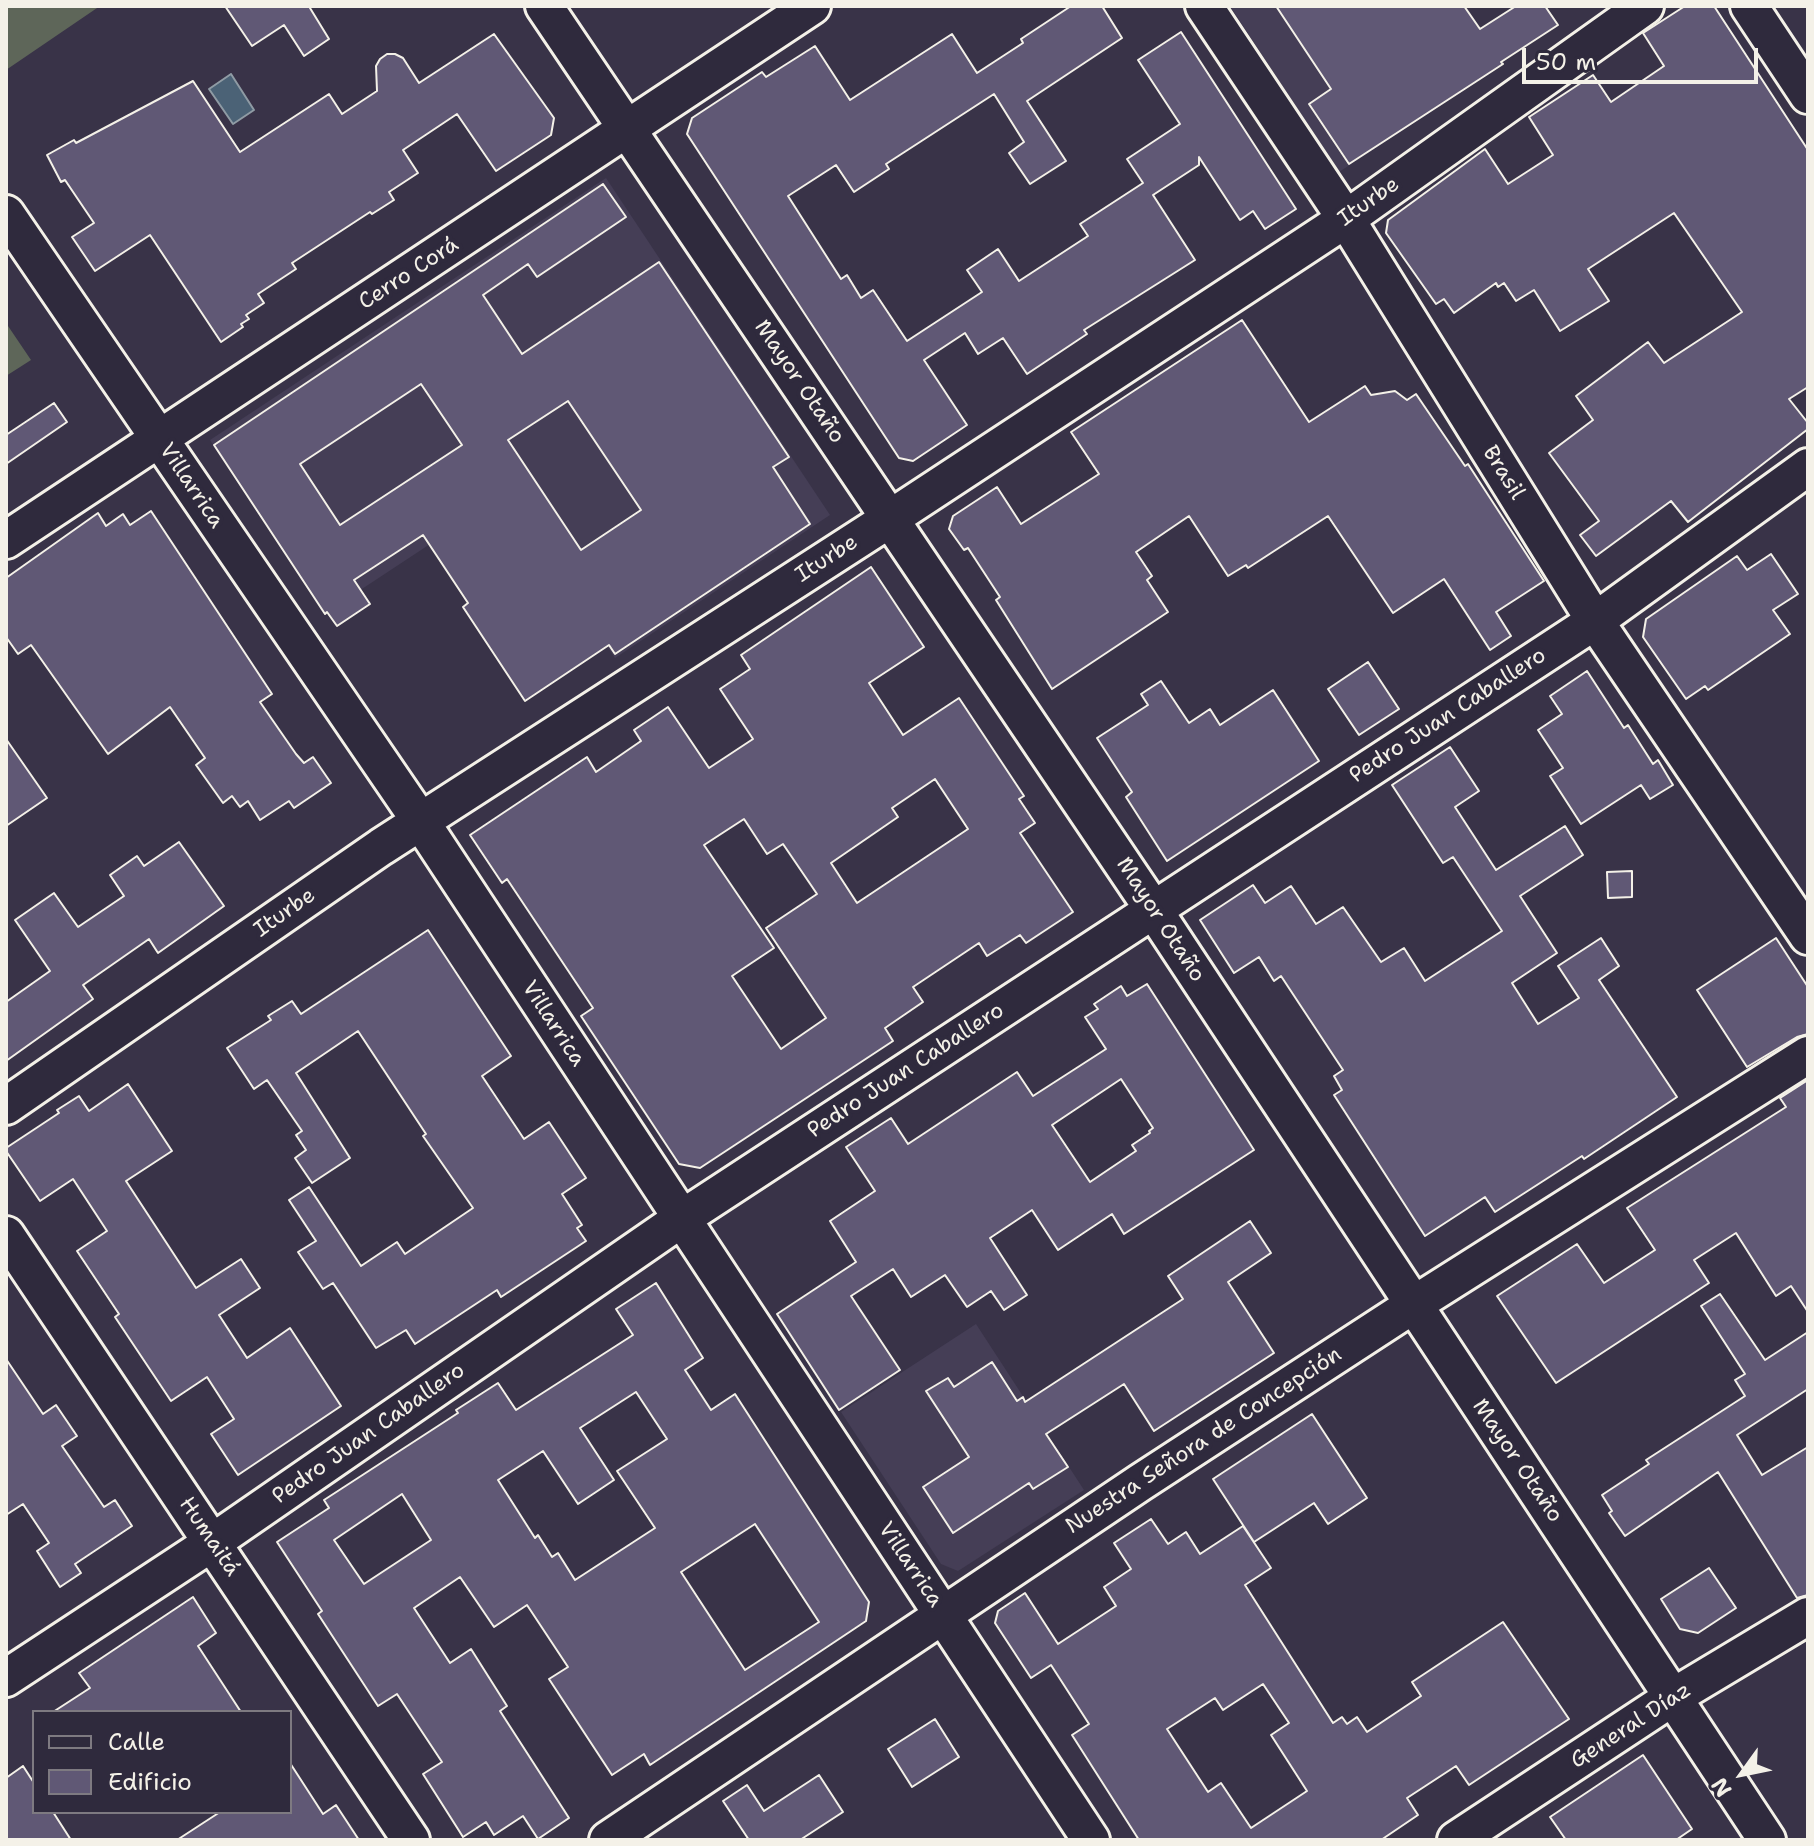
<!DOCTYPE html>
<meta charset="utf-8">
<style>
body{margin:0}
#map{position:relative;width:1814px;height:1846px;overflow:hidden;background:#393348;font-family:"Shantell Sans",sans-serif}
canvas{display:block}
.frame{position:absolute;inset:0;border:8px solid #f4f1e8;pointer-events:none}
.legend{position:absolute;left:32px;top:1710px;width:260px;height:104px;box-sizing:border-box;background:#2f2a3d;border:2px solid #7e7a81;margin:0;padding:10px 14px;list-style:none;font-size:24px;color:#f4f1e8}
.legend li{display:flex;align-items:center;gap:16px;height:40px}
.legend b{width:40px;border:2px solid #7e7a81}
.north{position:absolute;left:1702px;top:1734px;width:80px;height:80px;-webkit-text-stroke:6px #2f2a3d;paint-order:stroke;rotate:237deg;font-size:22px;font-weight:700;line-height:32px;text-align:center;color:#f4f1e8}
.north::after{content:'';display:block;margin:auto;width:28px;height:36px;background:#f4f1e8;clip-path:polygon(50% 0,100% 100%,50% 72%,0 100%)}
.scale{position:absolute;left:1522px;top:48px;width:236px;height:36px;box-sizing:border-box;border:4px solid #f4f1e8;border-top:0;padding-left:10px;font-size:24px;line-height:28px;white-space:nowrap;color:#f4f1e8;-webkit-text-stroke:6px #2f2a3d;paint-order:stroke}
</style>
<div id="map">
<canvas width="1814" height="1846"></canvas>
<div class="frame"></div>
<ul class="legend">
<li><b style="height:10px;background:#2f2a3d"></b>Calle</li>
<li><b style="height:22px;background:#605875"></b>Edificio</li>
</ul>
<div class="north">N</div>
<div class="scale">50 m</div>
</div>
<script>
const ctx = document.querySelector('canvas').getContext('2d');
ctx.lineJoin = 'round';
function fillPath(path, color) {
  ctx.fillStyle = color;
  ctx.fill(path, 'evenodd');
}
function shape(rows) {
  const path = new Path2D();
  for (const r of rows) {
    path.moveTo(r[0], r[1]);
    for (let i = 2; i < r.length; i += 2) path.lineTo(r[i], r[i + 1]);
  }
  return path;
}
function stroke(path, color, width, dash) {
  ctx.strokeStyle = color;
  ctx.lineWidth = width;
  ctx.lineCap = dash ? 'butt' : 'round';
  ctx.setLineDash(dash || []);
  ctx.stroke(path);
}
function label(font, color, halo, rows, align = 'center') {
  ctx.font = font + ' "Shantell Sans",sans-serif';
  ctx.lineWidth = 8;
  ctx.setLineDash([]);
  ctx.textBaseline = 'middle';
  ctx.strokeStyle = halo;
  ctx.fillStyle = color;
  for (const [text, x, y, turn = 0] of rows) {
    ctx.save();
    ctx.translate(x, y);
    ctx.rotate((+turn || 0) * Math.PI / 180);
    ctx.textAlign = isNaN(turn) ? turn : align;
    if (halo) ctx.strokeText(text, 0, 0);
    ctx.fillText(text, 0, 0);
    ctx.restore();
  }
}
const built = shape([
 [1230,6,1466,6,1504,64,1339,172],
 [606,178,830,515,615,658,506,494,324,614,210,440],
 [976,1324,1084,1490,958,1571,941,1564,841,1412]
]);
const green = shape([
 [6,6,100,6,6,70],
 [6,323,31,360,6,376]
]);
const water = shape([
 [231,74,254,110,233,124,209,89,231,74]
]);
const building = shape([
 [225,6,313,6,310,8,329,39,304,56,284,25,252,46,225,6],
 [1071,6,1102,6,1122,38,1027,101,1066,161,1030,184,1009,153,1024,142,994,94,886,164,889,169,854,192,836,165,788,196,841,279,847,275,861,298,873,290,907,341,982,292,967,270,998,249,1019,281,1088,236,1080,224,1143,183,1127,159,1180,124,1138,60,1181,32,1296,209,1265,229,1253,211,1240,220,1199,157,1199,165,1153,195,1195,260,1084,330,1087,334,1027,374,1003,338,978,354,965,333,924,360,967,425,913,461,899,458,687,134,692,118,762,72,766,77,815,46,850,100,952,34,977,73,1023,43,1021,39,1071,6],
 [1276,6,1464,6,1480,29,1516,6,1545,6,1558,25,1501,62,1503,64,1349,164,1309,104,1331,89,1276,6],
 [1685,6,1714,6,1808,150,1808,387,1789,399,1808,423,1808,429,1688,522,1671,501,1596,556,1580,535,1599,521,1549,453,1593,420,1576,396,1648,342,1664,363,1742,312,1674,213,1588,269,1609,301,1560,331,1534,290,1516,301,1504,283,1498,287,1496,283,1454,313,1444,299,1436,304,1386,233,1388,220,1485,149,1508,184,1553,155,1529,117,1593,75,1611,102,1664,66,1643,33,1685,6],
 [494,34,554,118,551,135,496,171,457,114,403,150,418,173,389,192,394,200,372,214,370,212,292,263,296,269,258,294,264,303,246,315,249,319,241,324,243,327,221,342,150,235,95,271,72,237,94,223,65,180,61,182,47,155,74,140,76,143,193,81,240,152,329,94,342,114,377,91,376,66,380,59,387,54,395,54,403,58,419,83,494,34],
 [603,184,626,217,537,277,528,264,483,295,522,354,659,262,789,457,773,467,810,524,615,654,609,645,525,701,463,607,468,603,423,535,354,580,370,604,337,626,327,612,325,614,214,445,603,184],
 [421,384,462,445,340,525,300,464,421,384],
 [568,401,641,510,581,550,508,440,568,401],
 [1242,320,1309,422,1365,386,1371,395,1395,391,1407,400,1416,394,1465,466,1468,464,1544,581,1496,612,1511,636,1490,650,1444,579,1393,613,1328,516,1248,568,1246,565,1228,576,1189,516,1136,552,1152,576,1147,580,1168,612,1052,689,996,600,1000,597,968,548,964,550,949,529,953,516,997,487,1021,524,1099,474,1071,432,1242,320],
 [54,403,67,422,6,464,6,435,54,403],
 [151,511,272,694,260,702,296,754,304,763,313,757,331,783,294,808,289,801,260,820,248,801,240,807,232,796,223,803,196,765,205,758,170,707,108,754,31,645,18,654,6,637,6,578,98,513,106,526,123,514,130,525,151,511],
 [1771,554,1798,594,1773,610,1790,634,1708,690,1705,686,1686,699,1643,637,1646,619,1737,556,1747,570,1771,554],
 [871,567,924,647,869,683,903,735,959,698,1024,796,1019,799,1035,823,1020,833,1073,912,1026,943,1020,935,987,956,979,943,913,987,923,1002,885,1028,893,1041,700,1168,679,1164,581,1016,593,1008,507,879,502,883,470,835,587,757,596,772,641,741,634,730,668,707,709,768,753,739,720,689,750,669,741,655,871,567],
 [935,779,968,829,857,903,831,863,898,817,892,808,935,779],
 [744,819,767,854,783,844,817,894,766,928,826,1018,781,1049,732,976,774,948,704,845,744,819],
 [1368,662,1399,709,1359,735,1328,689,1368,662],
 [1587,671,1624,728,1628,725,1653,764,1658,760,1673,785,1650,799,1641,785,1581,824,1550,776,1563,768,1538,730,1562,714,1550,696,1587,671],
 [1161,681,1189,723,1210,709,1220,725,1273,690,1319,761,1167,861,1126,797,1132,792,1097,738,1148,705,1141,694,1161,681],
 [6,739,47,798,6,826,6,739],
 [1450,747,1479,791,1455,807,1496,870,1565,826,1583,855,1520,896,1557,953,1512,983,1538,1024,1579,998,1558,966,1601,938,1619,966,1599,980,1677,1097,1584,1159,1582,1156,1495,1212,1485,1197,1425,1236,1334,1095,1342,1090,1334,1076,1343,1070,1281,976,1274,981,1259,957,1234,973,1200,920,1253,885,1265,903,1291,886,1316,924,1343,907,1381,962,1404,948,1425,981,1502,931,1453,857,1443,863,1392,785,1450,747],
 [179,842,224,906,158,953,149,939,83,985,93,999,6,1061,6,1002,50,971,15,920,54,893,78,927,124,896,110,875,137,856,144,866,179,842],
 [1632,871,1632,897,1608,898,1607,872,1632,871],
 [428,930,511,1056,482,1076,524,1139,549,1122,586,1178,562,1194,582,1225,577,1228,586,1241,501,1297,497,1290,415,1344,406,1330,376,1348,333,1283,323,1289,298,1252,316,1241,289,1200,309,1187,361,1266,397,1242,405,1254,473,1208,423,1136,426,1134,358,1031,296,1073,350,1158,312,1183,295,1158,306,1150,296,1135,302,1131,267,1080,254,1089,227,1048,271,1020,268,1016,292,1001,301,1014,428,930],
 [1776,938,1808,987,1808,1034,1797,1037,1747,1067,1697,990,1776,938],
 [1147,984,1254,1150,1124,1234,1112,1214,1058,1250,1032,1210,990,1238,1027,1295,1004,1310,991,1291,967,1307,945,1275,911,1297,893,1269,851,1296,900,1370,839,1410,777,1314,856,1262,830,1221,875,1191,846,1147,891,1118,908,1144,1017,1072,1033,1096,1106,1049,1085,1017,1098,1009,1094,1004,1121,986,1127,996,1147,984],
 [1121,1079,1153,1128,1149,1131,1150,1133,1132,1145,1136,1151,1090,1182,1052,1125,1121,1079],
 [1808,1080,1808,1312,1791,1286,1776,1296,1736,1233,1694,1260,1709,1283,1556,1383,1497,1296,1577,1244,1604,1283,1655,1250,1627,1208,1786,1107,1780,1098,1808,1080],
 [128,1084,172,1151,126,1181,196,1288,241,1259,260,1288,219,1315,247,1358,290,1328,341,1406,238,1475,211,1434,234,1419,207,1377,171,1401,115,1317,119,1314,77,1251,107,1231,73,1179,40,1201,6,1151,6,1148,59,1113,57,1110,79,1096,89,1111,128,1084],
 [1250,1221,1271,1253,1228,1282,1274,1353,1154,1431,1124,1384,1046,1434,1068,1467,1033,1489,1029,1483,953,1533,923,1487,969,1457,926,1391,948,1378,954,1387,992,1362,1017,1401,1023,1397,1025,1402,1183,1299,1168,1276,1250,1221],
 [656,1283,703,1358,685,1370,711,1410,735,1394,869,1602,866,1621,650,1765,644,1754,612,1775,549,1679,568,1667,529,1608,527,1605,494,1627,460,1577,414,1608,450,1663,471,1649,507,1706,500,1711,569,1818,538,1839,523,1816,494,1835,486,1822,463,1837,423,1774,442,1762,397,1694,378,1706,318,1614,322,1611,277,1542,329,1508,324,1500,458,1413,456,1410,498,1383,516,1410,633,1335,616,1309,656,1283],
 [636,1392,667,1439,617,1471,655,1528,575,1580,558,1553,552,1557,538,1535,535,1538,498,1480,543,1451,578,1504,614,1480,580,1428,636,1392],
 [402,1494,431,1540,364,1584,334,1540,402,1494],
 [755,1524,819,1622,745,1670,681,1572,755,1524],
 [1720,1294,1765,1360,1808,1332,1808,1389,1737,1435,1762,1475,1808,1447,1808,1595,1797,1598,1718,1472,1625,1536,1609,1513,1612,1511,1602,1495,1649,1464,1646,1460,1745,1396,1735,1380,1745,1374,1701,1306,1720,1294],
 [6,1359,43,1414,56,1405,77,1436,62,1446,104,1507,115,1500,132,1526,75,1564,81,1573,60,1587,37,1551,49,1543,23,1504,6,1515,6,1359],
 [1312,1414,1367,1498,1328,1524,1314,1503,1254,1542,1213,1479,1312,1414],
 [1151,1519,1168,1544,1186,1532,1200,1554,1243,1526,1271,1568,1245,1585,1333,1723,1342,1717,1347,1724,1357,1717,1367,1732,1421,1696,1412,1682,1503,1622,1569,1719,1469,1785,1456,1766,1407,1798,1418,1815,1381,1840,1139,1840,1072,1735,1089,1724,1051,1665,1031,1678,995,1623,998,1611,1025,1593,1058,1644,1116,1606,1104,1587,1131,1569,1114,1543,1151,1519],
 [1263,1684,1289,1723,1271,1735,1307,1791,1251,1828,1221,1783,1208,1792,1167,1729,1215,1698,1223,1710,1263,1684],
 [1709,1568,1736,1608,1698,1633,1680,1629,1661,1599,1709,1568],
 [193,1597,216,1633,198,1646,241,1712,53,1712,90,1688,79,1673,193,1597],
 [935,1719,959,1757,912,1787,888,1749,935,1719],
 [1643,1755,1692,1829,1676,1840,1566,1840,1550,1817,1643,1755],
 [290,1763,323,1814,336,1805,359,1840,177,1840,220,1812,290,1812,290,1763],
 [23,1766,34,1783,34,1812,53,1812,71,1840,6,1840,6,1778,23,1766],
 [819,1775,843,1812,800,1840,749,1840,723,1801,747,1785,764,1811,819,1775]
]);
const minor = shape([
 [544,6,1153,909,1767,1840],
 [1204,6,1346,219,1595,621,1808,936],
 [1749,6,1808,95],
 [6,214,421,822,1091,1840],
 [6,540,812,6],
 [6,1106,381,847,891,518,1346,219,1645,6],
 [6,1235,411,1840],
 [6,1678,213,1542,681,1219,1595,621,1808,467],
 [608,1840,1141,1482,1413,1305,1808,1055],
 [1456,1840,1673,1697,1808,1616]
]);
const streetNames = [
 ["Iturbe",1369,202,-35],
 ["Cerro Corá",409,274,-33],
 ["Mayor Otaño",799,382,56],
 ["Brasil",1503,473,58],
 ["Villarrica",191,486,56],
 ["Iturbe",827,559,-33],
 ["Pedro Juan Caballero",1448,716,-33],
 ["Iturbe",285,913,-35],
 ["Mayor Otaño",1160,920,57],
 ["Villarrica",553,1024,57],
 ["Pedro Juan Caballero",906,1071,-33],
 ["Pedro Juan Caballero",369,1434,-35],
 ["Nuestra Señora de Concepción",1204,1441,-33],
 ["Mayor Otaño",1517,1461,56],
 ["Humaitá",209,1537,56],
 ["Villarrica",910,1565,56],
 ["General Díaz",1631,1726,-33]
];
fillPath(built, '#453e56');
fillPath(green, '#5e6659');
fillPath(water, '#4b6276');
stroke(water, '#8f9ba4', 2);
fillPath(building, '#605875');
stroke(building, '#f4f1e8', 2);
stroke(minor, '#f4f1e8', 42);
stroke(minor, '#2f2a3d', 36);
label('22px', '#f4f1e8', '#2f2a3d', streetNames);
</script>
